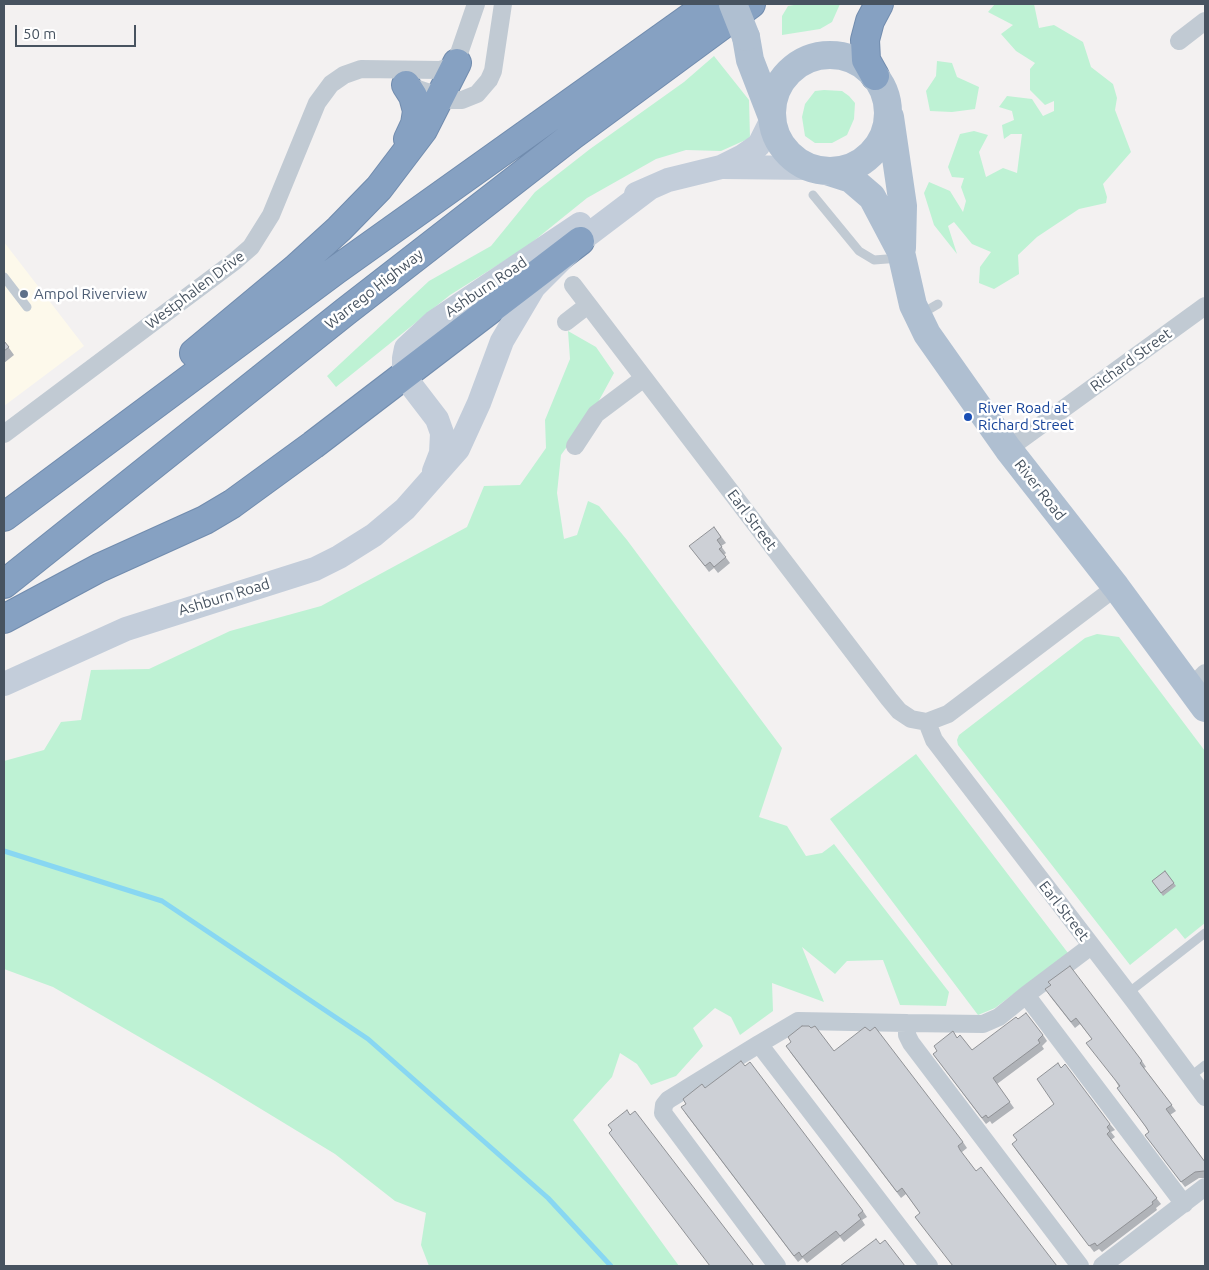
<!DOCTYPE html>
<style>
body{margin:0}
#map{position:relative;width:1209px;height:1270px;overflow:hidden;background:#f3f1f1;font-family:Ubuntu,sans-serif}
canvas{display:block}
.frame{position:absolute;inset:0;border:5px solid #475360;pointer-events:none}
.scale{position:absolute;left:15px;top:25px;width:121px;height:22px;box-sizing:border-box;border:2px solid #475360;border-top:0;padding-left:6px;font-size:15px;line-height:18px;white-space:nowrap;color:#475360;-webkit-text-stroke:4px #fff;paint-order:stroke}
</style>
<div id="map">
<canvas width="1209" height="1270"></canvas>
<div class="frame"></div>
<div class="scale">50 m</div>
</div>
<script>
const ctx = document.querySelector('canvas').getContext('2d');
ctx.lineJoin = 'round';
function fillPath(path, color) {
  ctx.fillStyle = color;
  ctx.fill(path, 'evenodd');
}
function shape(rows) {
  const path = new Path2D();
  for (const r of rows) {
    if (r.length === 3) {
      path.moveTo(r[0] + r[2], r[1]);
      path.arc(r[0], r[1], r[2], 0, 2 * Math.PI);
      continue;
    }
    path.moveTo(r[0], r[1]);
    for (let i = 2; i < r.length; i += 2) path.lineTo(r[i], r[i + 1]);
  }
  return path;
}
function stroke(path, color, width, dash) {
  ctx.strokeStyle = color;
  ctx.lineWidth = width;
  ctx.lineCap = dash ? 'butt' : 'round';
  ctx.setLineDash(dash || []);
  ctx.stroke(path);
}
function label(font, color, halo, rows, align = 'center') {
  ctx.font = font + ' Ubuntu,sans-serif';
  ctx.lineWidth = 5;
  ctx.setLineDash([]);
  ctx.textBaseline = 'middle';
  ctx.strokeStyle = halo;
  ctx.fillStyle = color;
  for (const [text, x, y, turn = 0] of rows) {
    ctx.save();
    ctx.translate(x, y);
    ctx.rotate((+turn || 0) * Math.PI / 180);
    ctx.textAlign = isNaN(turn) ? turn : align;
    if (halo) ctx.strokeText(text, 0, 0);
    ctx.fillText(text, 0, 0);
    ctx.restore();
  }
}
const commercial = shape([
 [4,242,84,346,4,406]
]);
const green = shape([
 [800,4,840,4,832,22,820,29,782,35,782,16,788,6],
 [995,4,1034,4,1039,28,1054,25,1083,42,1091,67,1113,84,1117,98,1115,110,1131,152,1103,184,1107,197,1106,203,1079,209,1037,237,1018,255,1019,274,994,289,979,283,980,267,991,252,972,244,954,222,948,226,957,254,934,225,924,193,929,182,950,191,963,212,966,201,961,187,964,178,952,177,948,167,960,134,974,131,988,135,979,152,986,177,1003,168,1017,173,1022,134,1011,134,1004,139,1002,125,1014,120,1012,111,999,107,1007,96,1032,99,1043,116,1054,111,1054,101,1045,105,1030,90,1030,69,1035,63,1016,51,1001,34,1013,25,988,12],
 [714,56,749,100,750,138,721,151,686,150,656,159,587,198,525,248,450,295,336,387,327,376,429,281,491,246,535,192,590,149,684,82],
 [937,61,952,63,957,77,979,87,975,109,952,112,930,111,926,91,936,76],
 [824,90,842,91,849,96,855,103,854,119,847,135,832,143,815,143,805,136,802,117,805,104,815,91],
 [568,331,596,347,614,373,596,406,561,455,557,493,564,539,577,535,588,501,599,506,627,540,782,748,759,817,787,826,806,856,822,853,834,844,949,992,946,1006,900,1005,883,960,847,961,835,974,802,947,824,1002,772,983,773,1011,740,1035,731,1017,715,1008,693,1028,703,1046,676,1076,651,1085,637,1064,620,1053,612,1077,573,1120,679,1266,429,1266,421,1245,426,1213,395,1201,335,1154,210,1078,53,987,4,969,4,761,44,750,61,722,81,720,91,670,149,669,230,631,321,606,467,527,484,486,520,485,546,448,545,420,570,359],
 [1097,634,1119,637,1205,751,1205,923,1185,939,1176,928,1130,965,958,745,957,740,959,735,1085,638],
 [916,754,1068,953,995,1008,978,1015,830,819]
]);
const stream = shape([
 [4,851,162,901,368,1039,548,1198,611,1266]
]);
const lane = shape([
 [813,195,859,251,874,260,900,258],
 [4,277,27,307],
 [921,314,938,304],
 [1128,993,1205,933],
 [1191,1076,1205,1065]
]);
const street = shape([
 [1179,41,1205,21],
 [403,84,451,100,462,100,477,94,489,80,493,71,503,4],
 [573,285,889,699,899,711,911,719,927,722,948,714,1116,587],
 [566,322,588,305],
 [4,434,235,261,251,247,271,215,317,103,331,84,344,75,361,69,440,70,455,65,476,4],
 [575,446,596,414,644,378],
 [1008,449,1205,306],
 [1190,688,1205,673],
 [927,722,934,740,1134,1001,1205,1097],
 [1026,995,1091,946],
 [907,1023,983,1024,999,1017,1026,995,1184,1204],
 [759,1044,798,1021,907,1023,907,1035,911,1043,1080,1266],
 [777,1266,663,1113,664,1105,668,1100,759,1044,929,1266],
 [1102,1266,1205,1187]
]);
const secondary = shape([
 [723,167,811,168],
 [636,194,668,180,721,167,743,156,759,145,772,119],
 [434,471,441,453,442,433,437,419,404,376,404,358,406,348,434,322,580,224],
 [4,684,126,629,315,569,339,557,374,535,405,509,458,449,479,403,502,341,534,287,580,241,650,188]
]);
const primary = shape([
 [746,37,750,60,772,117],
 [830,113,58],
 [890,117,903,206,902,248],
 [826,171,851,179,872,197,901,252,913,305,927,334,1008,449,1116,587,1205,708]
]);
const highway = shape([
 [875,76,866,60,865,40,870,21,879,4],
 [406,85,413,96,417,111,415,124,408,139],
 [194,353,295,269,339,229,379,188,423,130,457,63],
 [4,517,336,270,709,4],
 [4,584,345,312,573,135,751,4],
 [4,619,99,568,205,520,232,504,313,445,580,241]
]);
const primaryBridge = shape([
 [733,4,746,37]
]);
const wall = shape([
 [4,341,14,355,4,363],
 [714,527,726,543,721,546,726,553,724,555,730,563,718,573,714,568,709,572,694,552],
 [1165,871,1176,886,1163,896,1152,881],
 [1049,995,1142,1061,1146,1067,1144,1068,1176,1111,1170,1115,1205,1162,1205,1178,1199,1178,1185,1187,1145,1135,1149,1132,1119,1087,1092,1039,1080,1024,1075,1028],
 [1018,1019,1043,1035,1047,1041,1042,1046,1044,1049,997,1084,1014,1108,992,1124,990,1121,986,1124,933,1054,957,1038,972,1050],
 [834,1051,963,1142,967,1148,962,1152,920,1213,906,1194,901,1198,790,1052],
 [705,1088,863,1211,867,1217,862,1220,865,1225,844,1242,840,1237,807,1263,803,1258,798,1262,685,1113,686,1104],
 [1110,1124,1115,1130,1111,1132,1115,1137,1111,1140,1161,1204,1156,1208,1157,1210,1102,1252,1099,1249,1094,1252,1016,1150]
]);
const building = shape([
 [4,341,9,347,4,351,4,341],
 [714,527,721,537,717,540,722,547,719,549,726,557,714,567,710,562,705,566,689,546,714,527],
 [1165,871,1174,883,1161,893,1152,881,1165,871],
 [1070,966,1142,1061,1140,1063,1172,1105,1166,1109,1205,1162,1205,1170,1204,1171,1195,1172,1181,1182,1145,1135,1149,1132,1146,1127,1117,1088,1120,1086,1086,1043,1092,1039,1076,1018,1071,1022,1045,989,1051,985,1048,982,1070,966],
 [1026,1013,1043,1035,1038,1040,1040,1043,993,1078,1010,1102,988,1118,986,1115,982,1118,933,1054,937,1051,934,1046,953,1031,957,1038,960,1035,972,1050,1016,1017,1018,1019,1026,1013],
 [802,1026,809,1026,811,1028,815,1026,834,1051,865,1027,870,1031,875,1027,963,1142,958,1146,960,1150,976,1171,981,1167,1057,1266,953,1266,915,1217,920,1213,902,1188,897,1192,786,1046,791,1042,788,1037,802,1026],
 [741,1061,745,1066,750,1062,863,1211,858,1215,861,1219,840,1236,836,1231,802,1257,799,1252,794,1256,681,1107,686,1104,683,1099,702,1084,705,1088,741,1061],
 [1058,1063,1061,1068,1065,1064,1110,1124,1107,1127,1110,1131,1107,1134,1157,1198,1152,1202,1153,1204,1097,1246,1095,1243,1089,1246,1012,1144,1017,1140,1013,1135,1054,1104,1037,1079,1058,1063],
 [627,1110,630,1115,635,1111,754,1266,710,1266,609,1133,612,1130,608,1125,627,1110],
 [876,1239,880,1244,885,1240,905,1266,840,1266,876,1239]
]);
const markers = [
 [24,294,5,"#5c6f8a"],
 [968,417,5,"#1a4fb4"]
];
const streetNames = [
 ["Ashburn Road",486,287,-34],
 ["Warrego Highway",374,289,-38],
 ["Westphalen Drive",195,290,-37],
 ["Richard Street",1131,360,-36],
 ["River Road",1040,490,52],
 ["Earl Street",752,520,53],
 ["Ashburn Road",224,597,-17],
 ["Earl Street",1064,911,52]
];
const serviceNames = [
 ["Ampol Riverview",34,294]
];
const transitNames = [
 ["River Road at",978,408],
 ["Richard Street",978,425]
];
fillPath(commercial, '#fdf9eb');
fillPath(green, '#bef2d4');
stroke(stream, '#88d7f2', 5);
stroke(highway, '#718cae', 30);
stroke(lane, '#c1cad3', 9);
stroke(street, '#c1cad3', 18);
stroke(secondary, '#c3cdda', 24);
stroke(primary, '#afbfd1', 28);
stroke(highway, '#86a1c2', 28);
stroke(primaryBridge, '#afbfd1', 28);
fillPath(wall, '#b0b3b8');
fillPath(building, '#cdd0d6');
stroke(building, '#909296', 1);
for (const [x, y, r, color] of markers) {
  const dot = new Path2D();
  dot.arc(x, y, r, 0, 2 * Math.PI);
  ctx.fillStyle = color;
  ctx.fill(dot);
  stroke(dot, '#fff', 2);
}
label('15px', '#475360', '#fff', streetNames);
label('15px', '#4e5e75', '#fff', serviceNames, 'left');
label('15px', '#164399', '#fff', transitNames, 'left');
</script>
